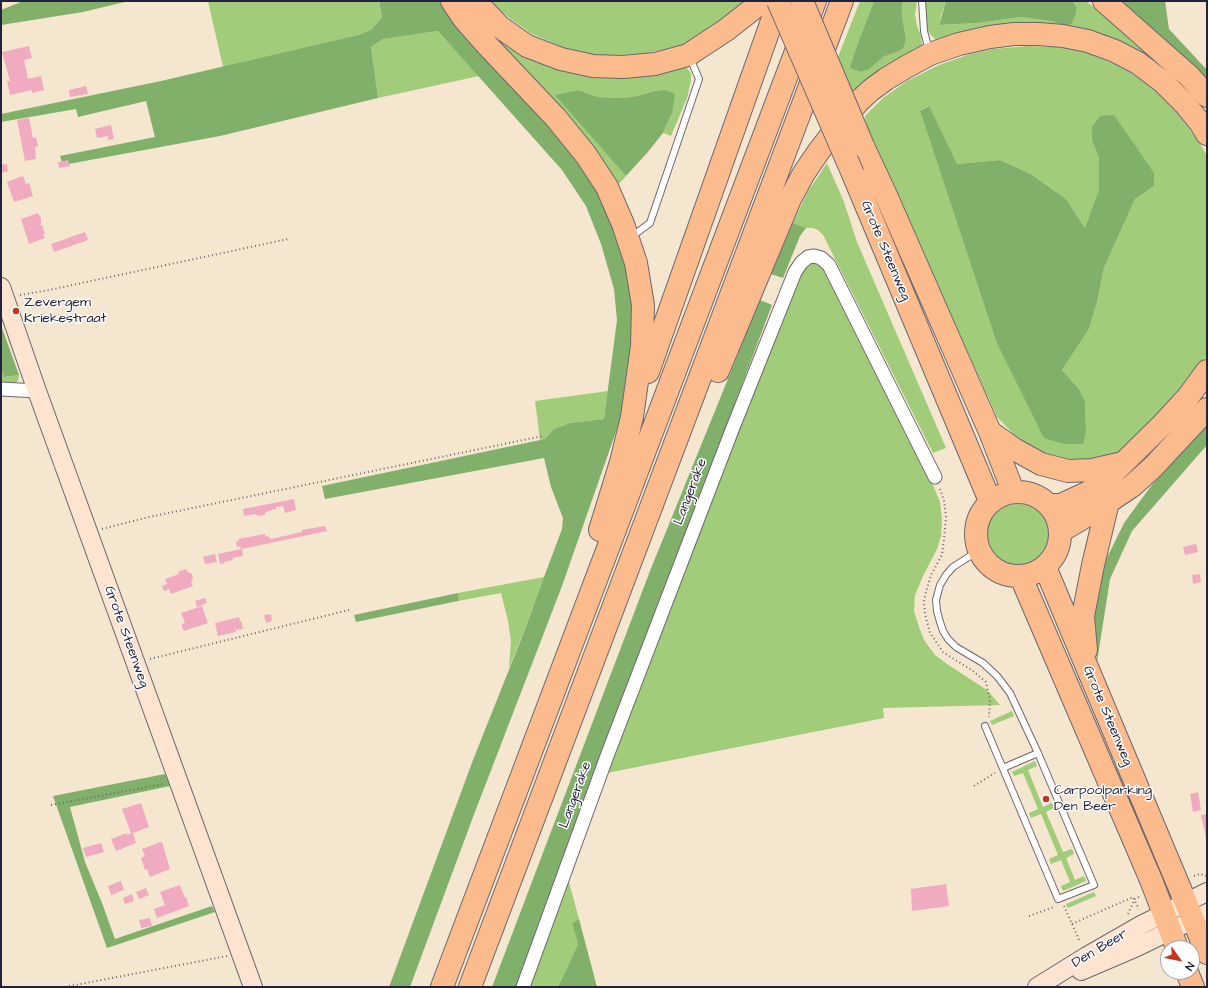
<!DOCTYPE html>
<style>
body{margin:0}
#map{position:relative;width:1208px;height:988px;overflow:hidden;background:#f5e6cf;font-family:"Architects Daughter",sans-serif}
canvas{display:block}
.frame{position:absolute;inset:0;border:2px solid #22223b;pointer-events:none}
.north{position:absolute;left:1160px;top:940px;width:40px;height:40px;box-sizing:border-box;background:#fff;border:1px solid #a7a7b1;border-radius:50%;rotate:123deg;font-size:11px;font-weight:700;line-height:16px;text-align:center;color:#22223b}
.north::after{content:'';display:block;margin:auto;width:14px;height:18px;background:#c8321e;clip-path:polygon(50% 0,100% 100%,50% 72%,0 100%)}
</style>
<div id="map">
<canvas width="1208" height="988"></canvas>
<div class="frame"></div>
<div class="north">N</div>
</div>
<script>
const ctx = document.querySelector('canvas').getContext('2d');
ctx.lineJoin = 'round';
function fillPath(path, color) {
  ctx.fillStyle = color;
  ctx.fill(path, 'evenodd');
}
function shape(rows) {
  const path = new Path2D();
  for (const r of rows) {
    if (r.length === 3) {
      path.moveTo(r[0] + r[2], r[1]);
      path.arc(r[0], r[1], r[2], 0, 2 * Math.PI);
      continue;
    }
    path.moveTo(r[0], r[1]);
    for (let i = 2; i < r.length; i += 2) path.lineTo(r[i], r[i + 1]);
  }
  return path;
}
function stroke(path, color, width, dash) {
  ctx.strokeStyle = color;
  ctx.lineWidth = width;
  ctx.lineCap = dash ? 'butt' : 'round';
  ctx.setLineDash(dash || []);
  ctx.stroke(path);
}
function label(font, color, halo, rows, align = 'center') {
  ctx.font = font + ' "Architects Daughter",sans-serif';
  ctx.lineWidth = 3;
  ctx.setLineDash([]);
  ctx.textBaseline = 'middle';
  ctx.strokeStyle = halo;
  ctx.fillStyle = color;
  for (const [text, x, y, turn = 0] of rows) {
    ctx.save();
    ctx.translate(x, y);
    ctx.rotate((+turn || 0) * Math.PI / 180);
    ctx.textAlign = isNaN(turn) ? turn : align;
    if (halo) ctx.strokeText(text, 0, 0);
    ctx.fillText(text, 0, 0);
    ctx.restore();
  }
}
const green = shape([
 [208,1,379,1,382,17,371,30,358,35,223,67],
 [466,1,517,48,685,66,691,73,691,81,687,98,671,136,663,133,672,113,652,92,637,96,622,98,598,97,578,90,556,95,626,176,616,187,489,39],
 [491,1,743,1,721,25,686,44,644,54,596,56,575,52,532,34,512,20,496,7],
 [860,1,874,1,856,48,851,67,861,72,883,57,897,52,906,40,902,15,902,1,917,1,915,14,917,26,921,36,922,46,854,97,843,73,838,57],
 [926,1,946,1,941,15,939,25,978,23,1021,17,1051,21,1065,26,1077,7,1072,1,1086,1,1100,12,1189,90,1184,94,1116,44,938,42,930,34,926,26,924,7],
 [438,31,479,76,378,98,371,47,383,39],
 [1029,46,1057,47,1085,51,1116,65,1142,79,1159,94,1179,115,1203,148,1207,157,1207,354,1203,364,1183,392,1113,460,1078,465,1030,451,997,417,866,126,865,116,883,98,907,81,939,65,970,54,993,49],
 [928,106,957,164,1000,160,1031,174,1066,199,1085,228,1099,189,1099,158,1092,140,1092,126,1100,116,1154,186,1135,199,1104,268,1097,302,1089,329,1062,370,1079,389,1085,401,1086,431,996,341,920,111],
 [827,163,844,202,857,242,946,448,933,453,823,235,818,230,813,228,806,228,793,223,807,193],
 [813,263,820,266,823,269,924,463,940,502,942,519,941,536,937,549,923,576,915,595,914,611,919,627,924,640,935,655,947,664,987,690,1000,705,883,708,884,718,607,773,702,519,798,277,806,266],
 [1,368,4,377,19,375,18,381,11,386,1,385],
 [608,391,604,419,570,423,554,429,546,439,540,440,535,401],
 [1018,535,31],
 [544,577,522,636,509,668,511,641,508,621,501,593,458,601,458,593],
 [1012,711,1014,716,992,725,990,721],
 [1035,761,1037,766,1028,770,1043,807,1052,803,1054,808,1046,812,1063,852,1072,849,1074,854,1066,858,1075,880,1084,876,1086,881,1063,891,1061,886,1070,882,1061,860,1051,864,1049,859,1058,855,1041,814,1031,818,1029,813,1038,809,1023,773,1014,776,1012,772],
 [567,875,579,919,572,923,578,944,558,987,529,987],
 [1094,892,1096,896,1068,908,1066,904]
]);
const forest = shape([
 [23,1,129,1,83,12,1,25,1,10],
 [379,1,445,1,556,129,611,212,630,280,633,317,631,354,626,390,619,423,562,586,473,817,410,987,389,987,473,760,522,637,544,577,562,529,563,518,551,487,544,458,325,499,322,486,545,439,554,429,570,423,604,419,617,320,614,289,601,244,586,206,562,170,438,31,383,39,371,47,378,98,220,136,63,165,60,156,155,137,146,101,78,117,76,109,1,122,1,114,161,81,358,35,371,30,382,17],
 [874,1,902,1,902,15,906,40,903,48,897,52,883,57,869,69,861,72,850,68,856,48],
 [946,1,1072,1,1077,7,1075,15,1072,23,1065,26,1051,21,1021,17,978,23,939,25],
 [1119,1,1165,1,1169,29,1207,70,1207,83],
 [578,90,598,97,622,98,637,96,652,92,665,90,675,94,672,113,663,133,647,153,626,176,555,95],
 [929,106,957,164,1000,160,1031,174,1066,199,1085,228,1099,189,1099,158,1092,140,1092,126,1100,116,1114,115,1154,173,1154,186,1135,199,1104,268,1097,302,1089,329,1062,370,1079,389,1085,401,1086,431,1083,444,1064,444,1044,438,996,341,920,111],
 [793,223,806,228,800,236,783,278,771,274],
 [760,300,772,305,602,756,517,987,492,987,650,571],
 [1,325,19,375,4,377,1,368],
 [1207,425,1207,445,1132,531,1110,579,1097,662,1091,619,1098,576,1124,523,1151,486],
 [458,593,458,601,356,622,354,615],
 [165,774,170,786,70,807,85,862,102,903,115,939,212,906,215,912,107,948,53,796],
 [579,919,597,987,558,987,578,944,572,923]
]);
const building = shape([
 [29,46,32,58,24,60,28,79,41,76,44,90,32,93,32,90,10,95,7,81,10,81,2,52],
 [86,86,88,94,70,97,69,90],
 [29,118,33,138,36,137,38,146,35,147,36,159,25,161,17,120],
 [111,125,114,139,108,140,108,136,97,138,95,129],
 [68,160,70,166,59,168,58,162],
 [7,164,8,171,1,173,1,165],
 [23,176,26,184,29,183,33,196,14,202,7,182],
 [38,213,41,218,41,224,39,224,40,225,42,225,45,234,43,235,45,238,29,244,21,219],
 [85,232,88,240,54,252,51,244],
 [294,499,296,510,285,513,283,506,276,507,276,509,266,512,264,515,259,516,255,514,244,516,243,509],
 [325,526,327,531,242,549,243,556,232,558,233,560,224,562,225,563,220,564,218,554,241,549,240,546,237,547,236,542,239,541,238,539,265,534,266,537,268,536,271,539,302,532,302,530],
 [1196,544,1198,552,1185,555,1183,547],
 [215,554,217,562,205,564,203,557],
 [186,569,188,572,192,574,193,579,191,582,193,586,171,594,169,589,164,591,162,586,167,584,165,579,179,574,178,572],
 [1200,574,1201,582,1193,584,1192,575],
 [205,598,207,603,197,607,195,601],
 [202,606,208,623,184,631,182,627,182,624,185,623,181,613],
 [271,614,272,621,266,623,264,615],
 [239,617,240,621,241,621,243,629,236,630,234,624,236,632,218,636,215,623],
 [1198,792,1201,810,1193,812,1190,794],
 [141,803,149,827,133,833,136,843,116,851,111,839,127,833,127,835,131,833,122,809],
 [1207,814,1207,837,1206,838,1201,815],
 [160,842,162,842,170,869,150,877,147,869,145,870,141,858,145,856,142,849],
 [101,843,104,852,86,857,83,848],
 [121,881,124,890,111,895,108,886],
 [946,884,949,906,912,911,911,889],
 [180,885,185,898,186,897,189,906,157,918,154,909,165,905,160,892],
 [146,888,149,895,139,899,136,892],
 [132,894,134,901,125,904,123,898],
 [150,918,152,926,141,928,139,920]
]);
const path = shape([
 [20,295,49,290,288,239],
 [940,489,944,500,946,517,944,539,942,555,931,575,926,592,924,601,925,614,930,633,943,652,973,671,986,682,990,700,989,717],
 [102,529,149,517,543,436],
 [150,659,349,610],
 [974,786,995,773],
 [51,805,164,784],
 [1194,876,1200,874,1207,876],
 [1064,906,1080,942],
 [1128,914,1135,899,1139,897],
 [1029,916,1054,907],
 [1072,924,1133,897,1139,909],
 [65,987,227,956]
]);
const lane = shape([
 [922,1,924,31,929,51],
 [631,237,650,223,699,79,690,58],
 [978,551,953,567,946,575,940,585,936,600,937,611,940,622,943,631,948,639,956,647,983,663,997,676,1010,693,1038,753,1094,885,1058,899,985,726],
 [1003,768,1038,753]
]);
const street = shape([
 [1,389,37,391],
 [523,987,607,756,732,430,795,272,801,263,808,257,814,256,821,258,829,265,935,477]
]);
const secondary = shape([
 [1,287,37,391,253,987],
 [1081,971,1137,947,1207,913],
 [1037,987,1087,956,1141,925,1207,892]
]);
const highway = shape([
 [452,1,464,19,487,45,556,118,586,155,607,187,623,224,636,263,643,305,642,346,632,417,621,462,600,530],
 [475,1,500,27,527,46,561,59,593,66,623,67,655,64,688,55,726,30,763,1],
 [1104,1,1189,76,1207,96],
 [863,146,885,193,990,432,1013,491],
 [853,174,990,501],
 [718,371,790,199,804,173,819,151,842,121,859,101,871,90,886,79,906,67,930,54,959,44,990,37,1014,34,1039,34,1063,36,1088,41,1115,51,1138,63,1163,82,1185,104,1201,124,1207,134],
 [648,372,779,1],
 [990,432,1014,449,1041,464,1068,471,1092,470,1123,463],
 [1018,534,42],
 [1050,505,1061,505,1087,493,1101,485,1164,423,1188,397,1207,371],
 [1061,531,1098,509,1132,486,1153,467,1207,409],
 [1045,567,1207,953],
 [1021,577,1151,880,1177,948],
 [1086,650,1083,616,1093,565,1108,502],
 [1187,972,1193,987],
 [442,987,815,1],
 [470,987,842,1]
]);
const highwayBridge = shape([
 [778,1,853,174],
 [802,1,863,146]
]);
const markers = [
 [16,311,4,"#c8321e"],
 [1046,799,4,"#c8321e"]
];
const streetNames = [
 ["Grote Steenweg",885,251,67],
 ["Langerake",691,492,-69],
 ["Grote Steenweg",126,637,70],
 ["Grote Steenweg",1107,716,67],
 ["Langerake",576,795,-70],
 ["Den Beer",1100,949,-31]
];
const poiNames = [
 ["Zevergem",24,303],
 ["Kriekestraat",24,319],
 ["Carpoolparking",1054,791],
 ["Den Beer",1054,807]
];
fillPath(green, '#a1cc79');
fillPath(forest, '#80b069');
fillPath(building, '#f0abc0');
stroke(lane, '#6c676f', 8);
stroke(street, '#6c676f', 15);
stroke(secondary, '#6c676f', 20);
stroke(highway, '#6c676f', 24);
stroke(path, '#6c676f', 2, [1, 3]);
stroke(lane, '#fff', 6);
stroke(street, '#fff', 13);
stroke(secondary, '#fde4d1', 18);
stroke(highway, '#fbbb8d', 22);
stroke(highwayBridge, '#6c676f', 24, []);
stroke(highwayBridge, '#fbbb8d', 22);
for (const [x, y, r, color] of markers) {
  const dot = new Path2D();
  dot.arc(x, y, r, 0, 2 * Math.PI);
  ctx.fillStyle = color;
  ctx.fill(dot);
  stroke(dot, '#fff', 1.5);
}
label('14px', '#22223b', '#fff', streetNames);
label('14px', '#22223b', '#fff', poiNames, 'left');
</script>
